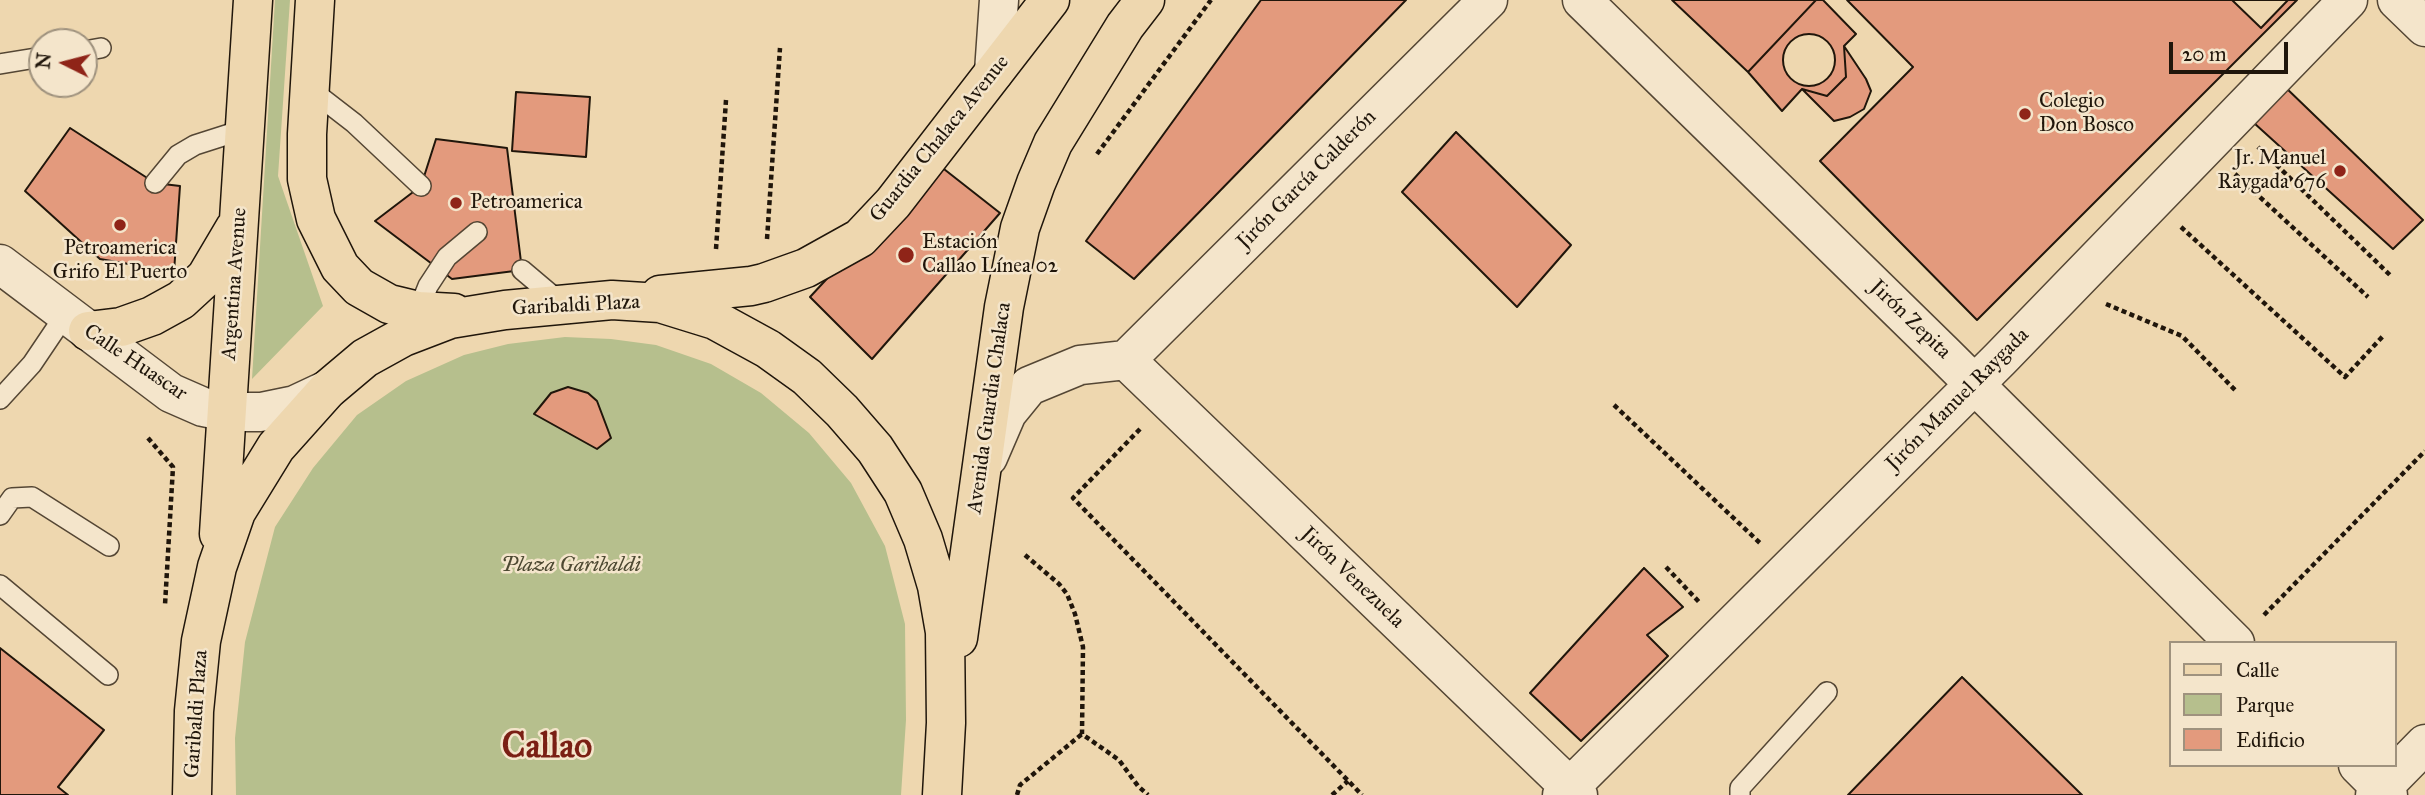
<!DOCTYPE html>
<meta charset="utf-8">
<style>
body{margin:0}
#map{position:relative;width:2425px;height:795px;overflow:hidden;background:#eed7af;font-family:"IM FELL Great Primer",serif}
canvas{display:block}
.legend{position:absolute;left:2169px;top:641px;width:228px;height:126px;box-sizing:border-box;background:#f4e5cb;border:2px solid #9f927e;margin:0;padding:9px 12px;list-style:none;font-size:21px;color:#20160b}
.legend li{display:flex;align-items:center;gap:14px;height:35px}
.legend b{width:35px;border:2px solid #9f927e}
.north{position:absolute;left:28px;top:28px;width:70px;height:70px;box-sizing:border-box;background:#f4e5cb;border:2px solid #9f927e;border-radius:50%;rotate:276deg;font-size:19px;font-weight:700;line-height:28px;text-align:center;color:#20160b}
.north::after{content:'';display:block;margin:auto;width:24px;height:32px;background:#8f2418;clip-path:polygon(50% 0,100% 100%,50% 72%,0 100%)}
.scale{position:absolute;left:2169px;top:42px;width:119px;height:32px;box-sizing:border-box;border:4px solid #20160b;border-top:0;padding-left:9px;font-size:21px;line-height:24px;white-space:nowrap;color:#20160b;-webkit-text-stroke:5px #f4e5cb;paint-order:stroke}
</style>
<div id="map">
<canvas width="2425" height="795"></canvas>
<ul class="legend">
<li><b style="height:9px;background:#eed7af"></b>Calle</li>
<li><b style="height:19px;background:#b6bf8d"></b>Parque</li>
<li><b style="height:19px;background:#e39a7d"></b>Edificio</li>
</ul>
<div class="north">N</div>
<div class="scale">20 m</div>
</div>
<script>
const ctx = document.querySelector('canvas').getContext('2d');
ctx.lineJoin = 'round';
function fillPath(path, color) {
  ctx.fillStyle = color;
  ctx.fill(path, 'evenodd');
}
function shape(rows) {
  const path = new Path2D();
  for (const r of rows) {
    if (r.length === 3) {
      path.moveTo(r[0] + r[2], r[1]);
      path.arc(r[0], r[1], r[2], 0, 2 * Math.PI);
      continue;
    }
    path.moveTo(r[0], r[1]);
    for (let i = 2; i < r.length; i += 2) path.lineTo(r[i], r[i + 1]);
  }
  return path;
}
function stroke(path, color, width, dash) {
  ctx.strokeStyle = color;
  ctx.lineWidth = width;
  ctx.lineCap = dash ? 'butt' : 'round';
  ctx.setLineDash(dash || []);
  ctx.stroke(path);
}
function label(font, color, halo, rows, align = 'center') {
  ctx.font = font + ' "IM FELL Great Primer",serif';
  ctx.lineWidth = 5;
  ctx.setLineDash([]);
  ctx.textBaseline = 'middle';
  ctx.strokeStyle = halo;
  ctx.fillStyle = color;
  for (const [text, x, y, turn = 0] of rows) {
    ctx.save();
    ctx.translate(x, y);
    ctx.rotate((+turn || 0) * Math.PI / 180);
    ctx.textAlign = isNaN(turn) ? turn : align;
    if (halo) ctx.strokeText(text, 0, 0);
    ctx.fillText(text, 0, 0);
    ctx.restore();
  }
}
const green = shape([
 [275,0,290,0,278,176,323,306,252,379],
 [565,337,611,339,656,345,711,364,761,393,809,433,851,483,885,546,905,624,906,720,901,795,236,795,235,738,245,642,275,527,313,468,357,415,406,381,464,355,508,344]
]);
const building = shape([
 [1261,0,1406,0,1134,279,1086,241,1261,0],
 [1672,0,1816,0,1748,72,1672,0],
 [1816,0,1823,0,1856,34,1844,46,1846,77,1827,96,1802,89,1782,111,1748,72,1816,0],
 [1847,0,2297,0,1977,320,1820,161,1913,67,1847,0],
 [2232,0,2288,0,2261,28,2232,0],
 [1809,60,26],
 [1844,46,1866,79,1871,91,1864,109,1850,117,1834,121,1802,89,1827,96,1846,77,1844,46],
 [2283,85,2423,220,2393,249,2254,123,2283,85],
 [516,92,590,97,586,157,512,151,516,92],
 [70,128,155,183,180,186,174,272,100,259,25,191,70,128],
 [1456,132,1571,245,1517,307,1402,192,1456,132],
 [436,139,507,148,522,270,452,279,375,221,421,186,436,139],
 [935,162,1000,213,872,359,810,297,935,162],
 [568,387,588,393,597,401,611,438,597,449,534,414,551,393,568,387],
 [1644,568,1683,607,1647,635,1668,656,1581,741,1530,693,1644,568],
 [0,648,104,730,58,787,68,795,0,795,0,648],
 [1962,677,2082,795,1848,795,1962,677]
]);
const path = shape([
 [2258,147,2391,276],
 [1097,154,1211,0],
 [2235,174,2368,297],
 [2181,227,2345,377,2384,335],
 [767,239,780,48],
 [716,249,726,100],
 [2106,304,2182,336,2236,391],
 [1614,405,1761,544],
 [1140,429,1073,498,1362,795],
 [148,438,173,467,165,605],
 [1025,555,1059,584,1067,594,1075,614,1083,647,1082,734,1119,760,1138,786,1148,795],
 [1666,567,1700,603],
 [2264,615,2425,451],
 [1017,795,1020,785,1082,734],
 [1332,795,1348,781]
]);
const service = shape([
 [84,51,101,48],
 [0,64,42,57],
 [310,89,354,123,421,186],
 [155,183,178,155,195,145,245,129],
 [522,270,561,303],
 [418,311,428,286,447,257,477,232],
 [0,399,32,364,65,315],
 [0,515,12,498,32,497,109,546],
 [0,585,108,675],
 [1740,795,1740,788,1827,692]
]);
const minor = shape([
 [1582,0,1943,353,2235,643],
 [2397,0,2425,27],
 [994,72,999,0],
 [1126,360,1578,795],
 [1126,360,1488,0],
 [988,457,1007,413,1029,386,1080,365,1126,360],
 [2358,765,2388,795],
 [1562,795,2000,359,2348,0],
 [2375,795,2425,744]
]);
const tertiary = shape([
 [0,264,171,393,203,407,227,412,261,412,295,405,327,390]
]);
const primary = shape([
 [315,0,307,134,307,179,316,219,340,267,359,287,389,304,418,311,454,313],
 [660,295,751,286,764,283,806,268,860,238,893,203,1050,0],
 [88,331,121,327,152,316,181,300,206,277,235,228],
 [219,534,253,0],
 [958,638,1004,307,1020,228,1036,183,1053,143,1125,26,1145,0],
 [192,795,194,711,201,641,217,567,236,512,276,447,327,390,365,358,403,337,450,319,505,310,612,300,660,303,715,320,768,349,807,377,842,411,875,449,903,492,923,539,937,586,945,632,946,723,942,795]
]);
const markers = [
 [2025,114,7,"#8f2418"],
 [2340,171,7,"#8f2418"],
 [456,203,7,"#8f2418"],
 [120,225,7,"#8f2418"],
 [906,255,9,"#8f2418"]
];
const poiNames = [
 ["Colegio",2039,102],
 ["Don Bosco",2039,126],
 ["Jr. Manuel",2326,159,"right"],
 ["Raygada 676",2326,183,"right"],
 ["Petroamerica",470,203],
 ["Estación",922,243],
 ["Callao Línea 02",922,267],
 ["Petroamerica",120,249,"center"],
 ["Grifo El Puerto",120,273,"center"]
];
const streetNames = [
 ["Guardia Chalaca Avenue",940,139,-51],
 ["Jirón García Calderón",1307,180,-45],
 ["Argentina Avenue",235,284,-86],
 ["Garibaldi Plaza",576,306,-3],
 ["Jirón Zepita",1910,320,44],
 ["Calle Huascar",135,363,34],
 ["Jirón Manuel Raygada",1958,400,-45],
 ["Avenida Guardia Chalaca",990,408,-82],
 ["Jirón Venezuela",1352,578,44],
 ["Garibaldi Plaza",197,714,-86]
];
const parkNames = [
 ["Plaza Garibaldi",571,566]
];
const townNames = [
 ["Callao",547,748]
];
fillPath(green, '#b6bf8d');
fillPath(building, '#e39a7d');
stroke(building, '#20160b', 2);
stroke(service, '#544634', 22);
stroke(minor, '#544634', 41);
stroke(tertiary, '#544634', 41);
stroke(primary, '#20160b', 41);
stroke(path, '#20160b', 4.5, [5, 3.5]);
stroke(service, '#f4e5cb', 19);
stroke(minor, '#f4e5cb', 38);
stroke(tertiary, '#f4e5cb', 38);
stroke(primary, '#eed7af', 38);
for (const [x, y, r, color] of markers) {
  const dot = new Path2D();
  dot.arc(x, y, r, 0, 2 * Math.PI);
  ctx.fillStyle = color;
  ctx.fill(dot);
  stroke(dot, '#f4e5cb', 2.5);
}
label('21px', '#20160b', '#f4e5cb', poiNames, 'left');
label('21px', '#20160b', '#f4e5cb', streetNames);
label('italic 21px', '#4d4932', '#f4e5cb', parkNames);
label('bold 35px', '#7a1f14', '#f4e5cb', townNames);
</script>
